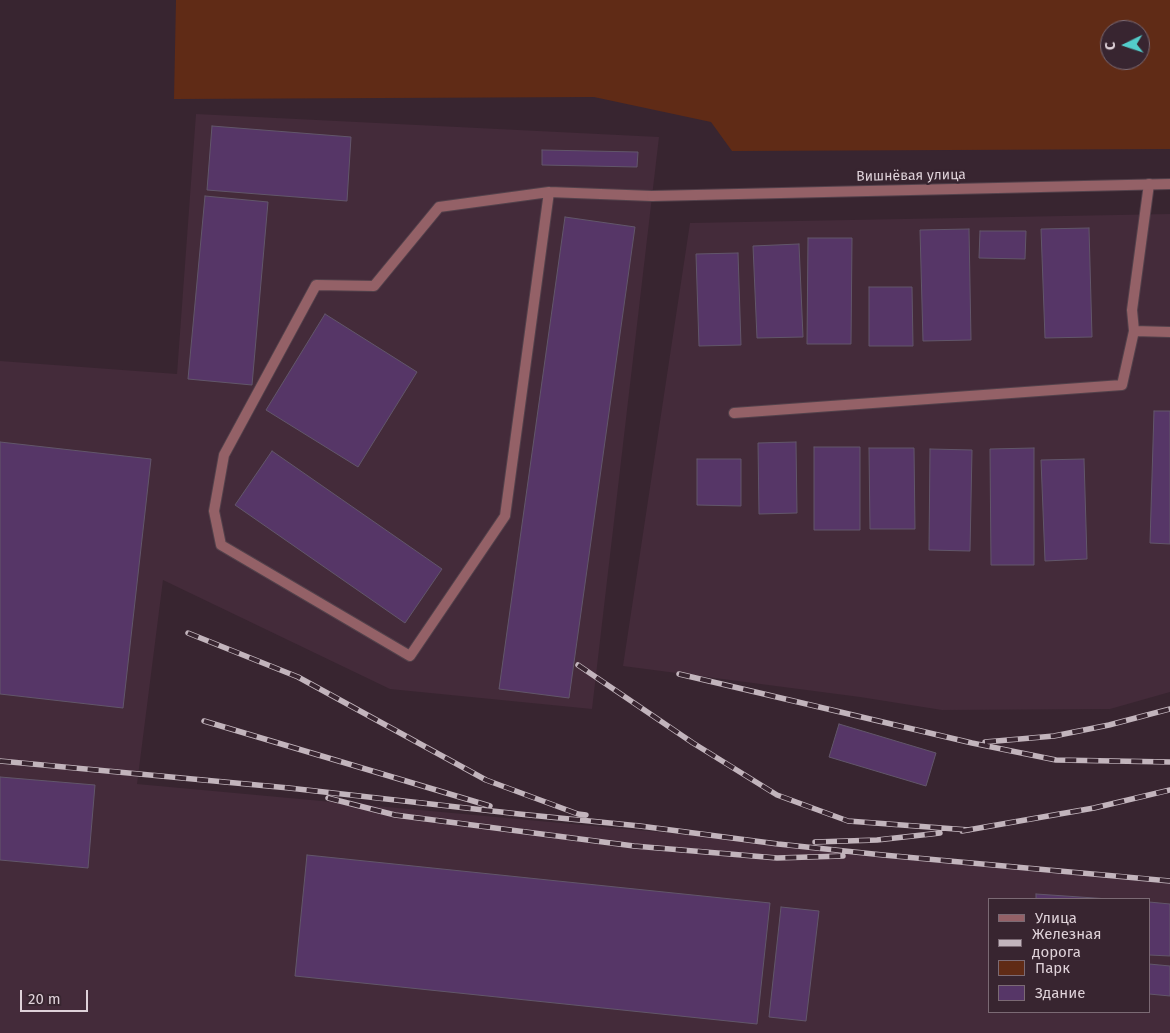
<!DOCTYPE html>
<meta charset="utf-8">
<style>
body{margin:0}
#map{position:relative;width:1170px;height:1033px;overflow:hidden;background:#382530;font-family:"Fira Sans",sans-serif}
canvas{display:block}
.legend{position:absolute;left:988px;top:898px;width:162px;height:115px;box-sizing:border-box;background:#382530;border:1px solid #7b6a74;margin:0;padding:6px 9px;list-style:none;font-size:15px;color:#dfd2d9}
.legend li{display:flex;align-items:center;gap:10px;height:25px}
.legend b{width:25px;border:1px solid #7b6a74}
.north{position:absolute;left:1100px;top:20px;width:50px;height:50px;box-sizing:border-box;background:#382530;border:1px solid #7b6a74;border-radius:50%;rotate:266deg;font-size:14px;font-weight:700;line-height:20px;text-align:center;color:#dfd2d9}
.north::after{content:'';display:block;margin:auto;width:18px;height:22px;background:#53cdcb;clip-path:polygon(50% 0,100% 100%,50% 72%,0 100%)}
.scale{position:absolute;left:20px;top:990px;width:68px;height:22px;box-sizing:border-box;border:2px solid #dfd2d9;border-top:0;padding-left:6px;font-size:15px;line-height:18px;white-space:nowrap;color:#dfd2d9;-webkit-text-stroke:4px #382530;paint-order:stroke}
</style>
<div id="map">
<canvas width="1170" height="1033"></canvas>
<ul class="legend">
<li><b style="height:6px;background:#946167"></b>Улица</li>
<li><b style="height:6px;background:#c2b4bc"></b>Железная дорога</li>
<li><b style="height:14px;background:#602b16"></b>Парк</li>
<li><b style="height:14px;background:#563667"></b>Здание</li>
</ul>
<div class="north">С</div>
<div class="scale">20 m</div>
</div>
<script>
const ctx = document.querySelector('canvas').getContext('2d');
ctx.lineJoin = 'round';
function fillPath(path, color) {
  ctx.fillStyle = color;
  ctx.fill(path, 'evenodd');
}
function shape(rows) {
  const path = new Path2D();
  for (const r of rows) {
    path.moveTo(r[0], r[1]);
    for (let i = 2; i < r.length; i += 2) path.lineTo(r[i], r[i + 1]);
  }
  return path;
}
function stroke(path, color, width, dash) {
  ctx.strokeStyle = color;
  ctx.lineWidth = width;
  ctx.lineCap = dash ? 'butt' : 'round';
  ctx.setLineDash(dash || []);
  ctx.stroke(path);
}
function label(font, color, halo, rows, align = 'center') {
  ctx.font = font + ' "Fira Sans",sans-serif';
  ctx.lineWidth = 4.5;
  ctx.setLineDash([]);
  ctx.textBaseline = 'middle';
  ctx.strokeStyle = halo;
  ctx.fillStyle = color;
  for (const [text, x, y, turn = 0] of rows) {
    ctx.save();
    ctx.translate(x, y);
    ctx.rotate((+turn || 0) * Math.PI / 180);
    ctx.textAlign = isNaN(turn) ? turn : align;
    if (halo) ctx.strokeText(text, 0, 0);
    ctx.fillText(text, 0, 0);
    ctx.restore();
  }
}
const built = shape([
 [196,114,659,137,592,709,390,689,163,580,137,784,1170,879,1170,1033,0,1033,0,361,177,374],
 [989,899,1149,899,1149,1012,989,1012],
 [1170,214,1170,692,1110,709,942,710,860,697,623,666,690,223]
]);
const green = shape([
 [176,0,1170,0,1170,149,732,151,711,122,594,97,174,99],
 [1110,30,1140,30,1140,60,1110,60]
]);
const building = shape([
 [212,126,351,137,347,201,207,190,212,126],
 [542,150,638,152,637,167,542,165,542,150],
 [205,196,268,202,252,385,188,379,205,196],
 [565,217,635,227,569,698,499,689,565,217],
 [1089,228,1092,337,1045,338,1041,229,1089,228],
 [969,229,971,340,923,341,920,230,969,229],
 [980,231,1026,231,1025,259,979,258,980,231],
 [808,238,852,238,851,344,807,344,808,238],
 [799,244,803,337,757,338,753,246,799,244],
 [738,253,741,345,699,346,696,254,738,253],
 [869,287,912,287,913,346,869,346,869,287],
 [325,314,417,372,358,467,266,410,325,314],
 [1154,411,1170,411,1170,544,1150,543,1154,411],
 [0,442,151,459,123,708,0,694,0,442],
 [796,442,797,513,759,514,758,443,796,442],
 [814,447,860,447,860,530,814,530,814,447],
 [869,448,914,448,915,529,870,529,869,448],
 [1034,448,1034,565,991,565,990,449,1034,448],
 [930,449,972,450,970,551,929,550,930,449],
 [272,451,442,569,405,623,235,505,272,451],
 [697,459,741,459,741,506,697,505,697,459],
 [1084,459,1087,559,1045,561,1041,460,1084,459],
 [839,724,936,753,926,786,829,757,839,724],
 [0,777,95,785,88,868,0,860,0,777],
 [307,855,770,903,757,1024,295,976,307,855],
 [1036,894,1109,899,1036,899,1036,894],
 [1149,902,1170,904,1170,956,1149,955,1149,902],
 [781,907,819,911,806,1021,769,1017,781,907],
 [1149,964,1170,966,1170,996,1149,994,1149,964]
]);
const lane = shape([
 [1149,184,1132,310,1134,331,1170,332],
 [549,192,505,516,410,656,221,545,214,511,224,455,316,285,374,286,439,207,549,192,652,196],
 [734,413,1122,385,1134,331]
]);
const street = shape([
 [652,196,1170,184]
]);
const rail = shape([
 [188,633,298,677,486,780,578,814,586,815],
 [578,665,693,743,777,795,848,821,969,830],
 [679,674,972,743,1056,760,1170,762],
 [204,721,490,806],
 [985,742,1054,736,1109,725,1170,709],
 [0,761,289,788,519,814,640,826,778,844,883,855,1170,881],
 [328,798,395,815,634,846,777,858,843,856],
 [962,831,1094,808,1170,790],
 [815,842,877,840,940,833]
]);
const streetNames = [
 ["Вишнёвая улица",911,176,-1]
];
fillPath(built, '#442b3a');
fillPath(green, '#602b16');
fillPath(building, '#563667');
stroke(building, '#62566a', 1);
stroke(lane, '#53414b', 12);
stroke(street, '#53414b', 12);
stroke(lane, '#946167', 10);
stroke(street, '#946167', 10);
stroke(rail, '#c2b4bc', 5.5);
stroke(rail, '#382530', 4, [11]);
label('14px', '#dfd2d9', '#382530', streetNames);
</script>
